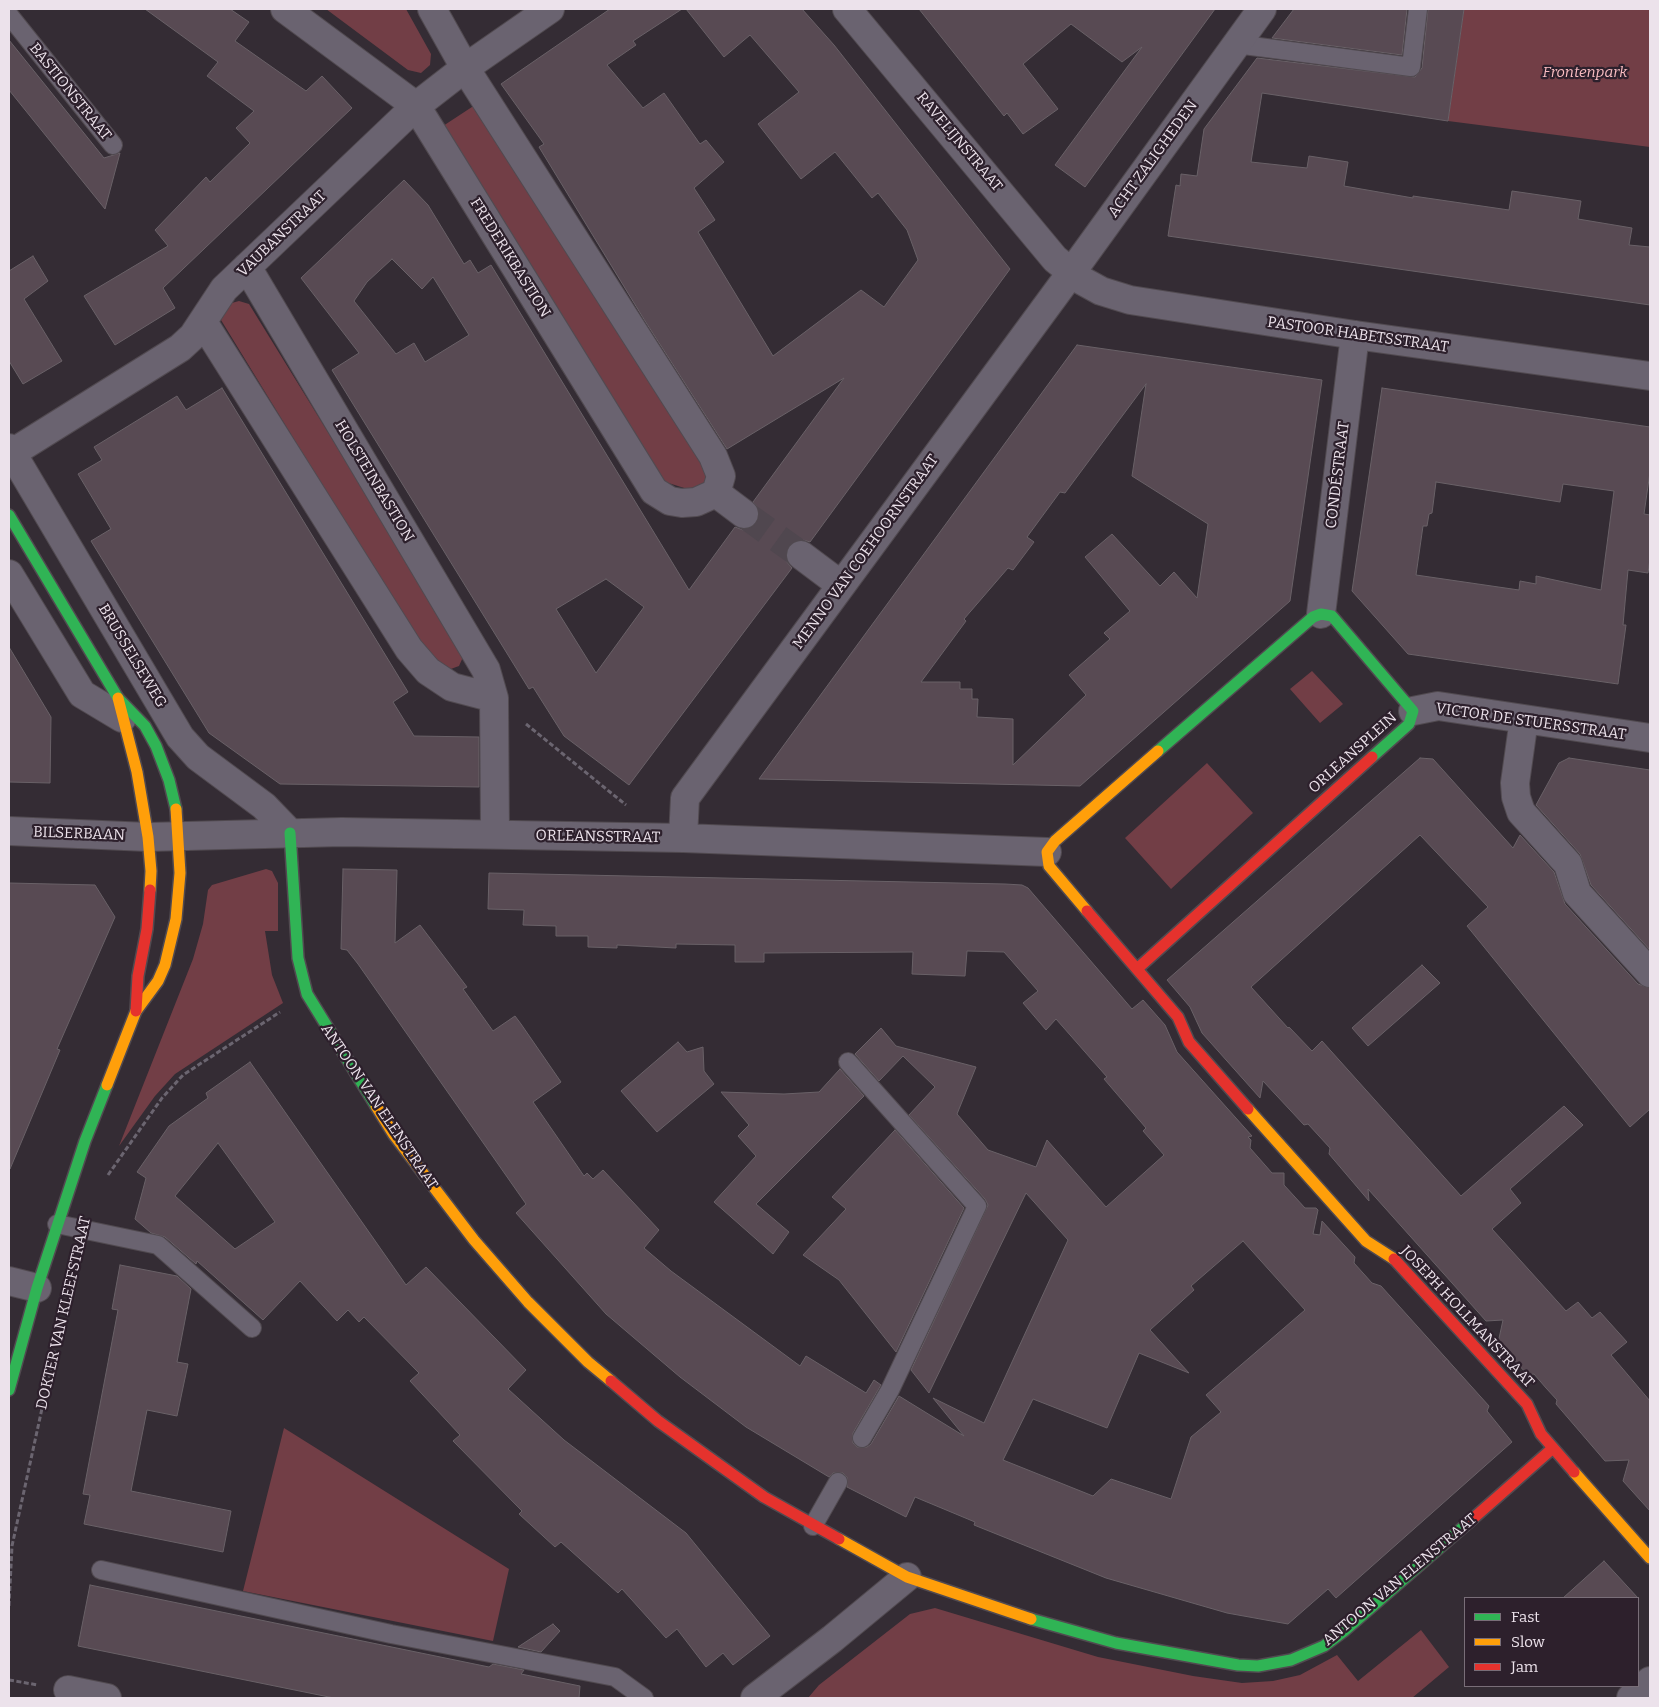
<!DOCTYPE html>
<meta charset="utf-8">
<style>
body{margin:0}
#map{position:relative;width:1659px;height:1707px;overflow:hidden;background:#342c34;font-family:Bitter,serif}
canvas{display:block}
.frame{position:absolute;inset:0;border:10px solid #ece2eb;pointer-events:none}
.legend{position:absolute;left:1464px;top:1597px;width:175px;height:90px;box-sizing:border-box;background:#2d202c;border:1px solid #796e78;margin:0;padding:6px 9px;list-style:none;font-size:15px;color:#ece2eb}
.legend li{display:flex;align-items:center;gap:10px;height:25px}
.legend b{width:25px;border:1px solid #796e78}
</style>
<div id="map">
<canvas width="1659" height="1707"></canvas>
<div class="frame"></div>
<ul class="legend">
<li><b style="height:6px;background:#30b455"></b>Fast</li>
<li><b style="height:6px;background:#ff9f0a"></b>Slow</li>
<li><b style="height:6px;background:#e5322d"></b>Jam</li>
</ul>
</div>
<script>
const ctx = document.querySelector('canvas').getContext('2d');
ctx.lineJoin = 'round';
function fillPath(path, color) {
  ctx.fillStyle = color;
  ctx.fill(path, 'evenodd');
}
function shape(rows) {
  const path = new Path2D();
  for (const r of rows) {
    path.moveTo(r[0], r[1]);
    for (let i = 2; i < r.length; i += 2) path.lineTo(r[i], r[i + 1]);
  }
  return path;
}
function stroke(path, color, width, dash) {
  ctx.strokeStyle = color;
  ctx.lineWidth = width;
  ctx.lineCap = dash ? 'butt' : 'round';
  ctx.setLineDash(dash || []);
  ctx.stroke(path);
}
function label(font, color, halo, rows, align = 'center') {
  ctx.font = font + ' Bitter,serif';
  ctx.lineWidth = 4.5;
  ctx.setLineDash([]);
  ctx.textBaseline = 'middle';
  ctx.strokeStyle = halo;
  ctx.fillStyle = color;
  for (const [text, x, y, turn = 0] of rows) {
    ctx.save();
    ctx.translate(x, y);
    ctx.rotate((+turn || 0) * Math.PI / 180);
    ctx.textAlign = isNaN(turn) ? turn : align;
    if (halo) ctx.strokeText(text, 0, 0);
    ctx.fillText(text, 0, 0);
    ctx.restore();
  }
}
const green = shape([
 [326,9,406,9,431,54,430,65,421,73,408,70],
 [1464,9,1650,9,1650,147,1448,121],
 [475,105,712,472,700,493,659,480,443,126],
 [239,301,249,304,446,624,463,657,459,666,448,670,438,667,407,624,221,320,228,304],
 [1312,671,1343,704,1320,723,1290,689],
 [1207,763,1253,813,1171,889,1125,838],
 [266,869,272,871,278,883,278,931,265,931,272,975,283,1003,175,1074,155,1096,119,1146,193,959,203,924,208,890,212,885],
 [284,1428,509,1569,493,1641,243,1591],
 [935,1608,1098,1657,1193,1676,1242,1683,1273,1681,1300,1675,1337,1655,1358,1681,1421,1630,1449,1667,1412,1698,808,1698,819,1685,910,1614]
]);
const building = shape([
 [145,9,230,9,249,22,235,41,306,91,322,76,352,108,163,288,175,308,115,345,84,296,168,246,155,230,206,177,210,182,250,143,236,128,254,111,207,76,218,62,145,9],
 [610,9,682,9,633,41,636,45,607,65,643,108,664,93,700,144,706,140,724,162,694,188,715,220,698,232,773,356,861,290,884,307,918,260,907,230,878,193,872,198,835,152,801,179,758,124,799,92,750,35,724,57,686,9,802,9,834,45,1010,269,810,542,803,540,795,540,788,546,785,554,786,561,792,568,629,785,564,736,533,687,529,689,332,370,359,353,301,278,404,180,428,205,464,264,470,260,478,273,491,265,689,590,735,527,743,530,750,528,757,523,760,515,758,508,753,502,844,378,727,449,645,321,539,147,544,144,501,84,610,9],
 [392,259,422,289,433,277,469,335,425,362,414,343,396,354,354,301,367,282,392,259],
 [606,579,644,607,596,673,556,609,606,579],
 [919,9,1215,9,1085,187,1055,165,1142,47,1122,62,1071,24,1023,64,1058,109,1023,134,1007,113,1004,116,919,9],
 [1294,9,1407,9,1402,55,1272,38,1294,9],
 [1428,9,1464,9,1448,121,1262,93,1251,162,1307,168,1309,156,1348,162,1344,186,1413,198,1413,196,1509,210,1512,191,1581,201,1578,219,1632,228,1629,245,1650,247,1650,305,1168,236,1176,185,1180,186,1181,174,1197,176,1204,129,1257,58,1415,77,1422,68,1428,9],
 [9,40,104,158,120,153,105,209,9,90,9,40],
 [33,256,48,281,24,299,62,361,23,384,9,361,9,271,33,256],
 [1077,345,1322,380,1290,601,1080,786,759,779,1077,345],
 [1146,384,1132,476,1208,524,1197,598,1174,572,1160,586,1112,534,1085,557,1130,611,1104,633,1110,639,1069,675,1086,695,1013,765,1013,719,977,717,978,699,972,699,972,689,960,689,960,682,921,682,966,621,964,619,1008,568,1013,570,1034,542,1027,537,1060,492,1065,493,1146,384],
 [222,388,408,692,393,702,414,736,479,737,479,787,280,784,209,733,91,541,111,529,78,474,102,460,94,447,177,396,186,410,222,388],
 [1382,388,1650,427,1650,472,1644,514,1650,515,1650,559,1648,573,1628,570,1623,625,1626,625,1618,684,1408,654,1352,591,1382,388],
 [1436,482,1560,502,1563,484,1614,491,1601,590,1536,576,1536,584,1520,581,1519,590,1416,575,1423,526,1427,526,1429,514,1432,513,1436,482],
 [9,647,51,717,50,783,9,782,9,647],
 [1420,758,1433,759,1513,848,1520,835,1554,872,1565,904,1638,984,1650,988,1650,1109,1630,1127,1467,926,1488,907,1420,835,1251,987,1288,1028,1289,1027,1312,1051,1322,1041,1461,1196,1564,1106,1583,1125,1510,1189,1521,1203,1492,1229,1566,1311,1578,1302,1592,1318,1600,1312,1627,1342,1611,1355,1650,1401,1650,1511,1623,1481,1629,1460,1605,1461,1556,1404,1557,1400,1546,1388,1534,1374,1528,1375,1498,1343,1503,1320,1486,1321,1368,1189,1369,1201,1329,1154,1330,1148,1308,1124,1304,1125,1263,1081,1260,1098,1202,1033,1190,1007,1167,980,1420,758],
 [1569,758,1650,770,1650,950,1591,885,1580,854,1536,805,1559,763,1569,758],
 [343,869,397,870,395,943,420,925,467,987,463,989,493,1031,515,1016,521,1024,561,1082,533,1102,584,1176,587,1173,593,1179,603,1170,659,1230,644,1248,671,1271,800,1366,806,1356,866,1393,874,1380,881,1385,853,1433,853,1443,857,1447,867,1447,871,1444,899,1396,964,1436,933,1398,984,1423,1068,1240,1026,1193,929,1393,911,1370,988,1205,985,1199,909,1115,935,1087,903,1056,879,1081,855,1054,881,1028,896,1046,976,1067,957,1114,988,1150,1036,1167,1047,1140,1106,1207,1164,1155,1143,1131,1146,1128,1104,1079,1107,1077,1056,1019,1046,1030,1023,1003,1038,991,1004,952,967,951,965,976,912,974,913,952,764,953,764,962,735,962,735,945,676,944,676,948,617,945,617,948,588,947,588,936,556,936,556,926,523,925,524,910,488,909,489,873,1005,884,1022,885,1028,888,1132,1009,1143,1000,1165,1025,1177,1052,1252,1136,1248,1137,1251,1140,1250,1148,1272,1173,1284,1173,1284,1185,1305,1208,1316,1208,1318,1210,1313,1234,1320,1235,1322,1221,1355,1257,1354,1263,1372,1283,1381,1286,1489,1406,1487,1411,1512,1442,1336,1598,1328,1589,1288,1624,1227,1613,1106,1578,974,1525,975,1522,915,1497,906,1517,847,1487,847,1477,843,1473,833,1473,829,1477,746,1427,680,1377,606,1314,516,1213,526,1204,358,964,347,950,341,949,343,869],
 [1243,1241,1305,1310,1206,1395,1221,1412,1191,1437,1171,1499,1111,1479,1093,1496,1003,1460,1033,1399,1107,1428,1139,1353,1189,1373,1150,1330,1194,1290,1191,1286,1243,1241],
 [9,883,95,885,115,917,57,1049,60,1050,10,1169,9,883],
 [1422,965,1440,983,1368,1046,1352,1028,1422,965],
 [678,1042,687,1052,703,1047,704,1071,714,1084,657,1132,621,1091,678,1042],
 [250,1062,406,1285,426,1267,526,1370,508,1389,564,1440,686,1533,770,1636,733,1665,723,1653,706,1667,677,1629,666,1638,622,1589,618,1593,561,1542,555,1547,519,1514,522,1511,453,1441,460,1435,410,1381,419,1373,364,1317,359,1322,348,1310,337,1321,300,1281,263,1320,197,1261,196,1264,165,1237,151,1233,135,1219,146,1178,137,1172,169,1126,208,1098,206,1093,250,1062],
 [218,1143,275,1222,235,1249,175,1196,218,1143],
 [840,1069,864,1096,756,1204,789,1232,773,1254,714,1202,756,1156,738,1136,749,1125,721,1092,784,1094,819,1092,840,1069],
 [895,1130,964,1208,896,1352,839,1280,803,1255,846,1209,832,1197,895,1130],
 [120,1265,177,1276,191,1289,177,1362,188,1364,177,1416,147,1410,131,1491,231,1511,223,1552,84,1524,90,1495,83,1494,118,1310,112,1309,120,1265],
 [1604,1561,1638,1598,1563,1598,1604,1561],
 [90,1585,489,1667,493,1664,524,1670,521,1674,580,1686,579,1698,334,1698,78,1646,90,1585],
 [553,1624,560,1631,541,1652,518,1647,553,1624]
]);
const streetTunnel = shape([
 [744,514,801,555]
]);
const path = shape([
 [526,724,626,805],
 [108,1175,162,1098,183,1075,280,1012],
 [9,1606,12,1546,55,1349],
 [9,1680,38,1685]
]);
const lane = shape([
 [9,15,113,145],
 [1236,44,1411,67,1418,9],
 [848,1062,977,1206,890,1390,862,1438],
 [57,1224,158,1245,252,1328],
 [813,1526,838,1482],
 [101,1570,391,1634,615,1677,644,1698]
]);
const street = shape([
 [285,9,416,106,654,491,670,501,682,503,696,502,716,493,721,476,713,456,465,68,432,9],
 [847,9,1055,259,1081,280,1101,291,1130,300,1355,335,1650,376],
 [247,267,486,670,494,698,495,834],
 [203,322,409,649,428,671,452,687,494,698],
 [9,448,180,737,198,757,264,806,290,833],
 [12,453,180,348,193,336,224,289,416,106,465,68,550,9],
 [716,493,744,514],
 [801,555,841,585],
 [9,574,82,694,122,718],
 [1321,614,1355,335],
 [1413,711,1438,706,1650,738],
 [1524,719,1515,783,1516,797,1521,812,1568,864,1577,893,1650,973],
 [9,831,148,837,342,832,683,838,1047,852],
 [683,838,685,798,1071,273,1262,9],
 [9,1281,37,1288],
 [68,1690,107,1698],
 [755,1698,832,1639,907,1577],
 [1631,1698,1650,1681]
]);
const fast = shape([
 [9,515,118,698,145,726,156,746,169,780,176,809],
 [1158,751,1313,617,1321,614,1332,616,1413,711,1409,724,1372,757],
 [290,833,298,958,307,994,376,1106],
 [9,1390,37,1288,85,1141,107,1085],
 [1031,1619,1116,1643,1238,1665,1258,1666,1291,1660,1324,1646,1344,1631,1468,1523]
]);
const slow = shape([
 [118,698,137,772,148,837,151,871,150,890],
 [1087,911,1049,866,1047,852,1055,841,1158,751],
 [107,1085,136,1011,158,981,165,965,176,919,180,873,176,809],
 [376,1106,394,1135,474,1240,528,1302,588,1362,611,1381],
 [1248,1109,1366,1241,1394,1259],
 [1574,1472,1650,1558],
 [839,1539,907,1577,1031,1619]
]);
const jam = shape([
 [1087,911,1178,1017,1189,1042,1248,1109],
 [1137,969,1372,757],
 [136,1011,138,976,147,929,150,890],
 [1394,1259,1527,1404,1541,1434,1574,1472],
 [611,1381,658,1421,764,1497,839,1539],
 [1468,1523,1553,1448]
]);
const parkNames = [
 ["Frontenpark",1585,73]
];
const streetNames = [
 ["BASTIONSTRAAT",70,92,51],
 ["RAVELIJNSTRAAT",959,142,50],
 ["ACHT ZALIGHEDEN",1153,159,-54],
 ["VAUBANSTRAAT",282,234,-44],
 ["FREDERIKBASTION",510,258,58],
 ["PASTOOR HABETSSTRAAT",1358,335,8],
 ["CONDÉSTRAAT",1338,475,-83],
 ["HOLSTEINBASTION",374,481,59],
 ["MENNO VAN COEHOORNSTRAAT",866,552,-54],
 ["BRUSSELSEWEG",132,656,59],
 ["VICTOR DE STUERSSTRAAT",1531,722,8],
 ["ORLEANSPLEIN",1353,753,-42],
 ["BILSERBAAN",79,834,2],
 ["ORLEANSSTRAAT",598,837,1],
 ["ANTOON VAN ELENSTRAAT",379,1107,56],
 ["DOKTER VAN KLEEFSTRAAT",64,1313,-77],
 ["JOSEPH HOLLMANSTRAAT",1467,1317,47],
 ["ANTOON VAN ELENSTRAAT",1400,1580,-40]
];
fillPath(green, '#723e46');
fillPath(building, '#584a53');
stroke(building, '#696167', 1);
stroke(streetTunnel, '#50474f', 28, [28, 14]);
stroke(lane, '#514a50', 20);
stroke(street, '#514a50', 30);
stroke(fast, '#514a50', 14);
stroke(slow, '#514a50', 14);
stroke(jam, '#514a50', 14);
stroke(path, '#6b6570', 3, [5, 2.5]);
stroke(lane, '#6a6370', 18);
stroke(street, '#6a6370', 28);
stroke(fast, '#30b455', 11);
stroke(slow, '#ff9f0a', 11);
stroke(jam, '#e5322d', 11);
label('italic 15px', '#fabdc2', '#2d202c', parkNames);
label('15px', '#ece2eb', '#2d202c', streetNames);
</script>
